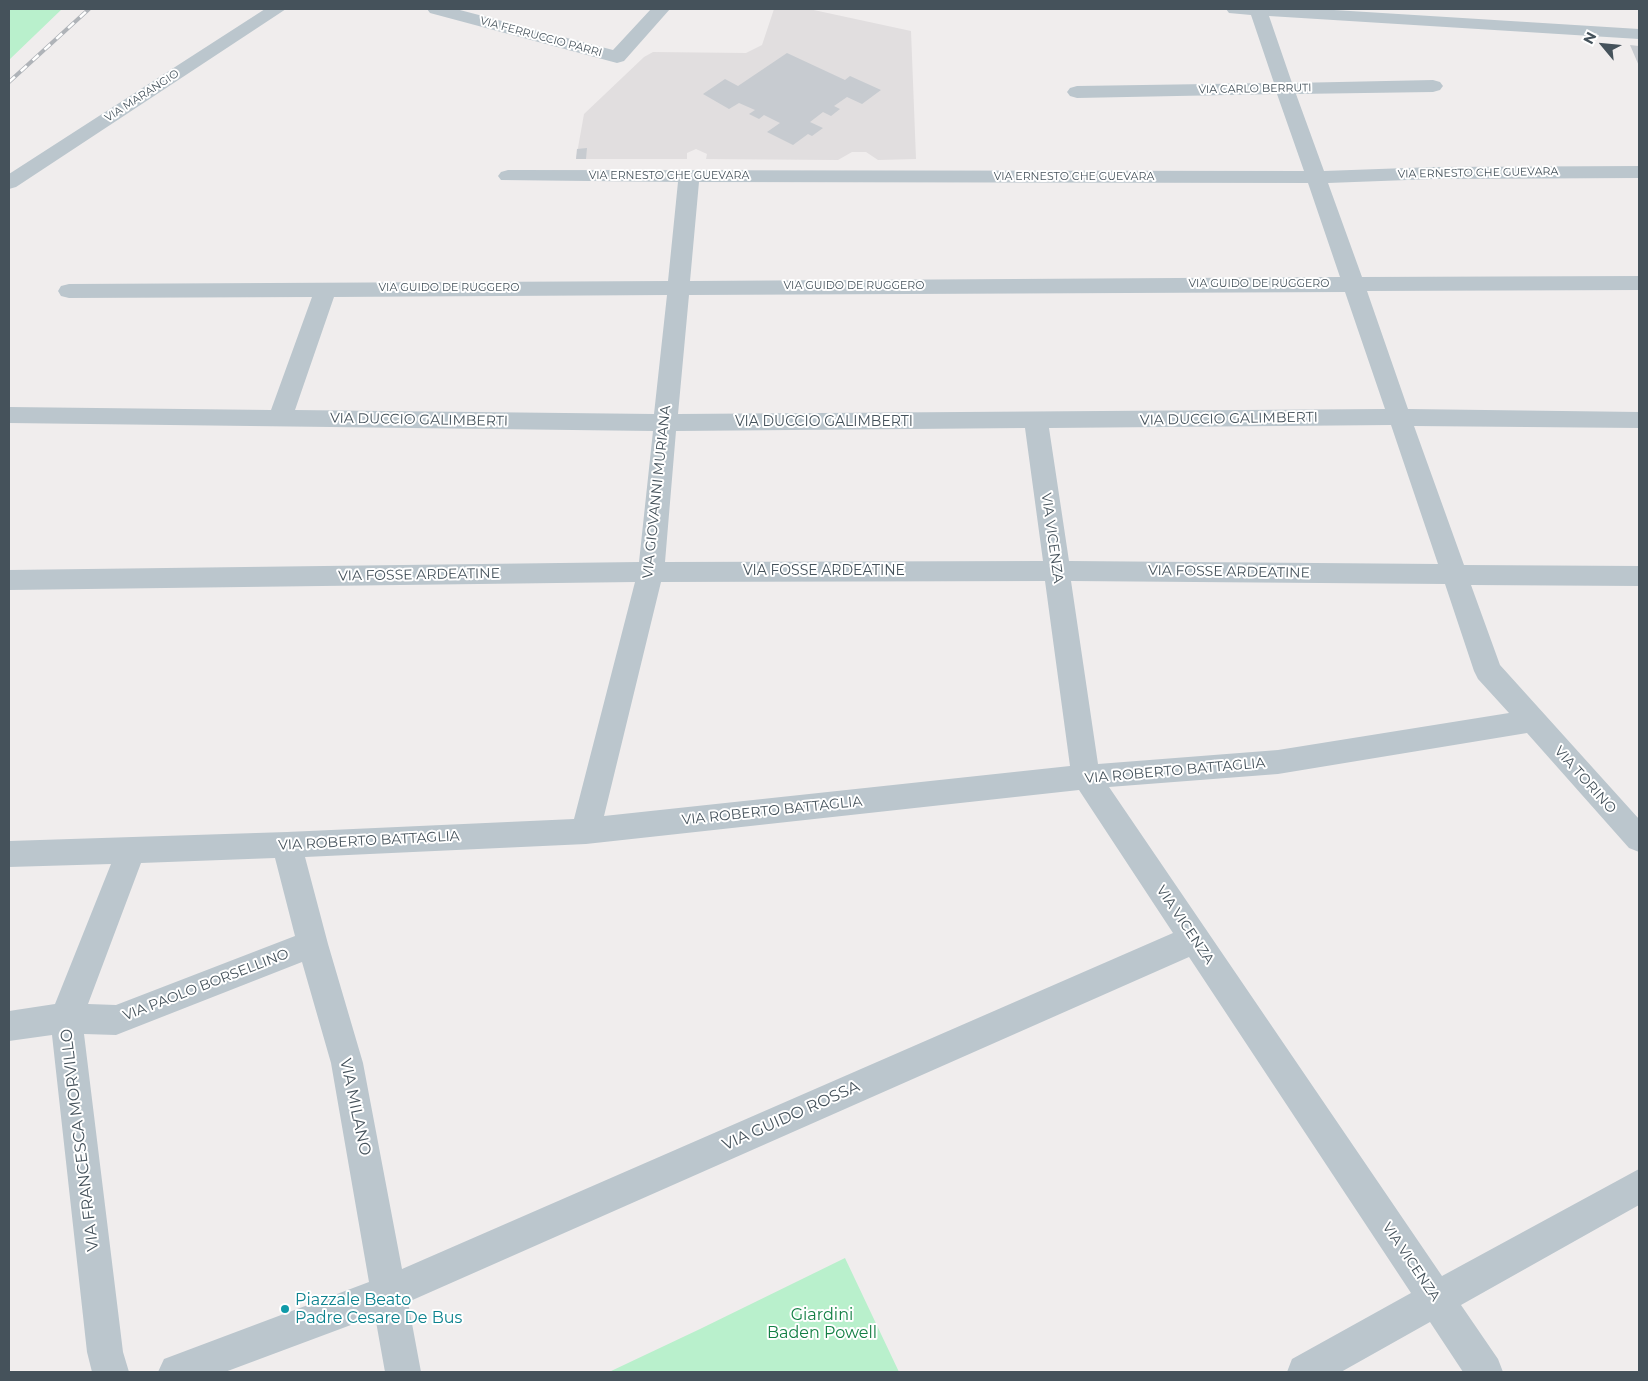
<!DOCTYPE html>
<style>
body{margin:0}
#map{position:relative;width:1648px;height:1381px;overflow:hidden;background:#f0eded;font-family:Montserrat,sans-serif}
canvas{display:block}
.frame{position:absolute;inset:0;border:10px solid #45525b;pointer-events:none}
.north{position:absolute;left:1578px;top:20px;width:50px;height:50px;-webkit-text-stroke:4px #fff;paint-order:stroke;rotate:298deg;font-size:14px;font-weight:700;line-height:20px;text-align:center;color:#45525b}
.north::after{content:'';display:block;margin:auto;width:18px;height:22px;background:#45525b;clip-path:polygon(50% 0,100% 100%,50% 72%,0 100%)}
</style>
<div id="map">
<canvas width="1648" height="1381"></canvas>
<div class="frame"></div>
<div class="north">N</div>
</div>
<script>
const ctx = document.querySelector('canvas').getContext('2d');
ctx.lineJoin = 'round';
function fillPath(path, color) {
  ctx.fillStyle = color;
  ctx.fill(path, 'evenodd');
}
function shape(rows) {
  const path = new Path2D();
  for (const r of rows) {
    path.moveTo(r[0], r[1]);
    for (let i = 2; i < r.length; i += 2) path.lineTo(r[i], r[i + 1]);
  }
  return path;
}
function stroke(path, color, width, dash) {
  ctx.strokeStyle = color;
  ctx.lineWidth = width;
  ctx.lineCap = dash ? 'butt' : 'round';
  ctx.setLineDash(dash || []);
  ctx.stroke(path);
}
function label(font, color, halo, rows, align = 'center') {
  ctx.font = font + ' Montserrat,sans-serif';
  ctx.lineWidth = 4;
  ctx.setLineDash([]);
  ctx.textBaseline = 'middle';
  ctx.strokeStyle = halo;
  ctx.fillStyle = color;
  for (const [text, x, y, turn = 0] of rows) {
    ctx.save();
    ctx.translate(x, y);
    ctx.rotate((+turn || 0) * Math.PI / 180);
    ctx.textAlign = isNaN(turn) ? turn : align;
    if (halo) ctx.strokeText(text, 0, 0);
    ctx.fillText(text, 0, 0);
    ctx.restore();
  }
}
const education = shape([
 [774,9,809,9,911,31,916,159,878,160,866,152,852,152,838,160,706,159,707,154,696,149,687,153,687,159,576,159,584,114,644,57,653,52,746,53,762,45]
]);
const green = shape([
 [9,9,62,9,9,60],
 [845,1258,899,1372,609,1372,700,1329]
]);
const building = shape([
 [1630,45,1639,46,1639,66],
 [787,53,845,80,850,76,881,90,862,104,847,97,834,106,840,109,831,116,823,112,810,122,823,128,812,136,808,134,793,145,767,132,780,123,764,115,759,119,749,114,755,110,739,103,729,109,703,94,725,79,738,86],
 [587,148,586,159,576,159,577,149]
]);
const minor = shape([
 [265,9,286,9,16,187,9,189,9,174,265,9],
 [427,9,456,9,613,50,651,9,670,9,624,61,617,63,430,13,427,9],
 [1226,9,1318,9,1639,29,1639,39,1269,16,1292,83,1433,80,1440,82,1443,86,1440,90,1433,92,1296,94,1324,171,1434,167,1639,166,1639,178,1434,179,1328,183,1362,277,1639,276,1639,290,1367,291,1408,409,1639,412,1639,428,1414,426,1464,565,1639,566,1639,586,1471,585,1500,665,1639,819,1639,852,1629,848,1527,733,1278,774,1109,787,1442,1276,1639,1169,1639,1205,1461,1305,1498,1359,1503,1372,1463,1372,1430,1322,1341,1372,1287,1372,1292,1359,1411,1293,1189,957,408,1302,421,1372,385,1372,375,1316,225,1372,158,1372,164,1359,369,1282,331,1063,302,962,116,1035,84,1034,123,1352,129,1372,92,1372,87,1352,52,1035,9,1041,9,1011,55,1004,111,864,9,867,9,841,287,832,574,819,635,582,9,590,9,570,639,562,653,431,9,423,9,407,271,410,312,297,69,298,61,296,58,291,61,286,69,284,668,281,678,182,501,180,498,176,501,172,508,170,1304,171,1277,94,1077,98,1070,96,1067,92,1070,88,1077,86,1274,83,1251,15,1229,13,1226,9],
 [699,182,1308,183,1340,277,690,281,699,182],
 [1345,292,1385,409,678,414,689,295,1345,292],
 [667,295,654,414,295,410,334,297,667,295],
 [1391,425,1438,564,1069,561,1049,428,1391,425],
 [1025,428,1043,561,665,562,676,431,1025,428],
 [1045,581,1070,766,604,816,661,582,1045,581],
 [1071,581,1445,584,1474,671,1478,679,1509,713,1278,750,1098,764,1071,581],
 [1079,790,1173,933,402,1269,363,1063,328,944,305,857,586,844,1079,790],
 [275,858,295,936,116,1005,88,1004,141,863,275,858]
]);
const rail = shape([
 [9,82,89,9]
]);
const markers = [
 [285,1309,5,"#0f9aa8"]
];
const farStreetnames = [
 ["VIA FERRUCCIO PARRI",541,37,15],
 ["VIA CARLO BERRUTI",1255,89,-1],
 ["VIA MARANGIO",142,96,-33],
 ["VIA ERNESTO CHE GUEVARA",1478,173,-1],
 ["VIA ERNESTO CHE GUEVARA",669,176],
 ["VIA ERNESTO CHE GUEVARA",1074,177],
 ["VIA GUIDO DE RUGGERO",1259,284],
 ["VIA GUIDO DE RUGGERO",854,286],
 ["VIA GUIDO DE RUGGERO",449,288]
];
const streetNames = [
 ["VIA DUCCIO GALIMBERTI",1229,419,-1],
 ["VIA DUCCIO GALIMBERTI",419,420,1],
 ["VIA DUCCIO GALIMBERTI",824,422],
 ["VIA GIOVANNI MURIANA",657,492,-84],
 ["VIA VICENZA",1052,538,82],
 ["VIA FOSSE ARDEATINE",824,571],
 ["VIA FOSSE ARDEATINE",1229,572,1],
 ["VIA FOSSE ARDEATINE",419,575,-1],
 ["VIA ROBERTO BATTAGLIA",1175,771,-5],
 ["VIA TORINO",1585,780,48],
 ["VIA ROBERTO BATTAGLIA",772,811,-6],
 ["VIA ROBERTO BATTAGLIA",369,841,-3],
 ["VIA VICENZA",1185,925,56],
 ["VIA PAOLO BORSELLINO",206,985,-21],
 ["VIA VICENZA",1411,1262,56]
];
const nearStreetnames = [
 ["VIA MILANO",355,1107,78],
 ["VIA GUIDO ROSSA",791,1116,-24],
 ["VIA FRANCESCA MORVILLO",80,1140,-97]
];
const nearCulturenames = [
 ["Piazzale Beato",295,1300],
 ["Padre Cesare De Bus",295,1318]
];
const nearParknames = [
 ["Giardini",822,1315],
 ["Baden Powell",822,1333]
];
fillPath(education, '#e1dedf');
fillPath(green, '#b9f0cc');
fillPath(building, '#c7cbd0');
fillPath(minor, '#bbc6cd');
stroke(rail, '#afb3b8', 4);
stroke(rail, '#fff', 2.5, [8]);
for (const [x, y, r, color] of markers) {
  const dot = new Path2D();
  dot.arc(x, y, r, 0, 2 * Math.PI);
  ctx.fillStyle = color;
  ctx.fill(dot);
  stroke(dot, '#fff', 2);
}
label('11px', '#45525b', '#fff', farStreetnames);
label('14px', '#45525b', '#fff', streetNames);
label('16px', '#45525b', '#fff', nearStreetnames);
label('16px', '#0d838f', '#fff', nearCulturenames, 'left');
label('16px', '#137f44', '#fff', nearParknames);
</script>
